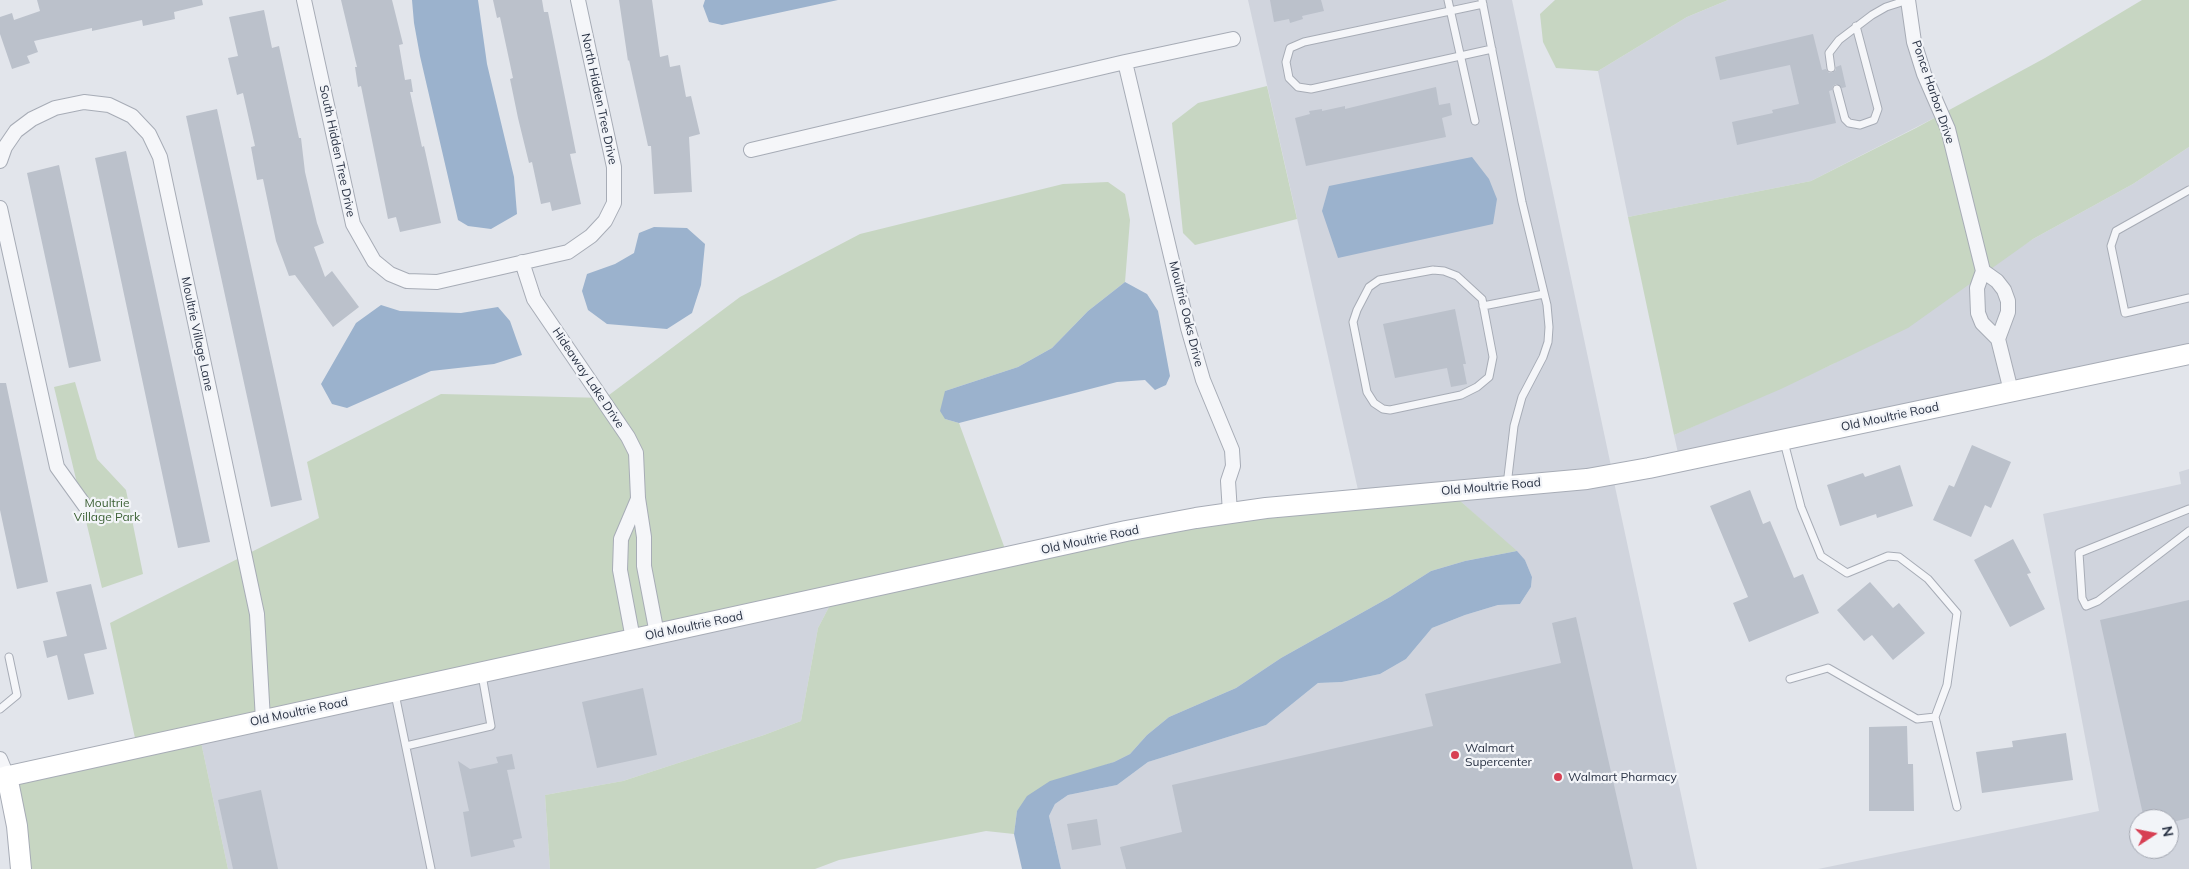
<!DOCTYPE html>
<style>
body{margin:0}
#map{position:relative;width:2189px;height:869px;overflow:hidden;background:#e2e5eb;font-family:Mulish,sans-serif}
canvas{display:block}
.north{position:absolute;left:2129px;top:809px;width:50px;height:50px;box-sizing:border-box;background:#f2f4f8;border:1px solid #a2a6b0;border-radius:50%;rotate:79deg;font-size:14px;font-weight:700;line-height:20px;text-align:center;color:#293244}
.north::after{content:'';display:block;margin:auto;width:18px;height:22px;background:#d73f53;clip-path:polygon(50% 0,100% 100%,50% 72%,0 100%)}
</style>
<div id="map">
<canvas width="2189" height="869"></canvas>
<div class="north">N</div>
</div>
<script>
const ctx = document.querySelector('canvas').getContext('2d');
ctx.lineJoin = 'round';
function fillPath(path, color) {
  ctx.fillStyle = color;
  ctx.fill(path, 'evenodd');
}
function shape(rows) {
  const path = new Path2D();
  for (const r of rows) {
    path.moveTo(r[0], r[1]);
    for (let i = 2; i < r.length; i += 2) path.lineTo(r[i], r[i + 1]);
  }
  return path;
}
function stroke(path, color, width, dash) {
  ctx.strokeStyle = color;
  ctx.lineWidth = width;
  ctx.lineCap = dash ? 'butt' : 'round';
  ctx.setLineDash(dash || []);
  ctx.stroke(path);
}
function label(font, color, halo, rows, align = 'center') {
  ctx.font = font + ' Mulish,sans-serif';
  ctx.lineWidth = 4.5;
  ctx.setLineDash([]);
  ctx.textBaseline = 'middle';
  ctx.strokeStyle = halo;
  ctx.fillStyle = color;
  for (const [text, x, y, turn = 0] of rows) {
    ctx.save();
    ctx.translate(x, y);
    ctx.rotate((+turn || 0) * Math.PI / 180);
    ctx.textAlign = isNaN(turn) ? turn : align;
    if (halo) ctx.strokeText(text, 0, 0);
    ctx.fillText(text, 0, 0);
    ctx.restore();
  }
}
const built = shape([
 [1248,0,1512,0,1611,466,1586,470,1358,490],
 [1728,0,1905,0,1942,114,1811,181,1628,217,1598,71,1687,17],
 [2189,147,2189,345,1678,453,1674,435,1833,364,2033,239,2133,184],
 [2189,469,2189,869,1818,869,2099,811,2043,514,2181,484,2179,472],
 [2139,819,2169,819,2169,849,2139,849],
 [1614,482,1697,869,1061,869,1049,816,1055,804,1068,795,1117,785,1148,762,1266,725,1318,683,1342,682,1380,674,1406,659,1432,628,1465,615,1498,605,1520,604,1531,587,1532,577,1525,560,1458,499],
 [830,605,818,628,801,721,764,735,623,781,545,795,550,869,228,869,201,742]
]);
const green = shape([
 [1555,0,1728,0,1687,17,1598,71,1556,68,1543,42,1540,14],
 [2142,0,2189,0,2189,147,2133,184,2033,239,1908,328,1781,389,1674,435,1628,217,1811,181,1916,128,2045,58],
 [1267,86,1297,219,1195,245,1183,233,1172,123,1198,103],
 [1108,182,1125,194,1130,220,1125,282,1088,311,1052,348,1018,367,945,391,945,419,959,423,1005,549,135,738,110,623,319,518,307,462,441,394,605,398,740,297,860,234,1063,184],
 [75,382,97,459,126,490,143,574,102,588,54,387],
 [1458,499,1517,551,1465,561,1431,571,1390,597,1281,658,1236,688,1169,717,1147,735,1130,754,1114,762,1092,770,1017,811,1014,834,986,831,839,860,815,869,550,869,545,795,623,781,764,735,801,721,818,628,830,605,1197,526,1267,517],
 [201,742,228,869,31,869,18,782]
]);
const water = shape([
 [412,0,478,0,487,64,514,177,517,214,491,229,468,226,458,220,420,56,414,23],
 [705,0,838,0,722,25,709,22,703,6],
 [1472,157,1489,179,1497,199,1493,224,1338,258,1322,211,1329,186],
 [654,227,687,228,705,244,701,285,692,313,667,329,607,324,588,310,582,291,587,274,615,264,634,253,639,233],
 [1125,282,1147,294,1158,311,1170,376,1166,385,1155,390,1145,380,1117,382,959,423,945,419,940,411,945,391,1018,367,1052,348,1088,311],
 [381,305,400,311,461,313,498,307,510,321,522,355,494,364,431,371,347,408,332,404,321,384,356,323],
 [1517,551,1525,560,1532,577,1531,587,1520,604,1498,605,1465,615,1432,628,1406,659,1380,674,1342,682,1318,683,1266,725,1148,762,1117,785,1068,795,1055,804,1049,816,1061,869,1022,869,1014,834,1017,811,1027,796,1050,781,1114,762,1130,754,1147,735,1169,717,1236,688,1281,658,1390,597,1431,571,1465,561]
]);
const building = shape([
 [37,0,202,0,203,5,174,12,175,19,143,26,142,20,92,31,92,28,34,41,38,52,27,56,30,63,12,69,0,34,0,17,12,13,14,20,40,11],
 [341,0,392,0,403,44,399,45,405,80,411,79,413,92,410,92,422,147,424,146,441,223,400,232,396,217,388,219,361,86,358,87,355,67,357,67],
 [493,0,542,0,544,12,548,12,576,153,570,154,581,204,552,211,550,202,541,204,532,162,529,163,518,118,510,79,513,78,500,17,497,18],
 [619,0,652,0,660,57,668,55,670,67,680,65,686,97,691,96,700,134,689,137,692,192,654,194,651,146,648,146,629,60,628,61],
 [1270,0,1321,0,1324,11,1302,16,1303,19,1290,23,1289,19,1274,22],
 [264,10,272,48,279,46,299,138,301,138,305,172,317,223,324,243,314,247,325,277,332,271,359,307,333,327,295,275,289,276,276,241,263,179,257,180,251,147,255,146,243,93,237,95,228,58,238,56,229,17],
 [1813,34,1822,70,1826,69,1829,73,1832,73,1836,70,1836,67,1841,65,1846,87,1842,88,1836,84,1833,86,1832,90,1829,91,1836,123,1737,145,1732,122,1773,113,1772,110,1799,104,1790,65,1720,80,1715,57],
 [1436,87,1439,105,1450,103,1452,115,1442,118,1446,137,1306,166,1295,118,1310,114,1309,111,1322,109,1322,111,1345,106,1345,109],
 [217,109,302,500,271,507,186,116],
 [126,151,210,542,178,548,95,158],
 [59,165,101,361,69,368,27,173],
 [1455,309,1466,364,1463,364,1467,384,1451,387,1447,368,1395,378,1383,324],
 [0,383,6,383,48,582,17,589,0,510],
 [1972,445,2011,462,1991,508,1985,505,1971,537,1933,520,1949,485,1954,487],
 [1900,465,1913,506,1877,518,1876,514,1840,526,1827,485,1863,473,1865,477],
 [1750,490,1763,524,1770,521,1794,578,1803,574,1819,613,1749,642,1733,603,1748,597,1710,506],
 [2013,539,2031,573,2027,574,2045,609,2010,627,1974,560],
 [1870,582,1893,608,1899,603,1925,633,1893,660,1872,635,1864,641,1837,610],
 [91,584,107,649,84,654,94,694,68,700,57,655,47,658,43,641,67,636,56,592],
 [2189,600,2189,818,2169,823,2169,819,2144,819,2100,620],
 [1576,617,1633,869,1126,869,1120,847,1182,832,1172,785,1433,726,1425,694,1561,663,1552,623],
 [643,688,657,755,597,768,582,702],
 [1907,726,1908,764,1913,764,1914,811,1869,811,1869,727],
 [2066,733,2073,780,1982,793,1976,752,2013,747,2012,741],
 [512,754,515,769,507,770,522,838,513,840,515,847,471,857,463,812,469,811,458,761,470,769,498,763,496,757],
 [261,790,278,869,233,869,218,800],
 [1097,819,1101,845,1072,850,1067,824]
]);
const lane = shape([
 [1448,0,1475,121],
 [1482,0,1522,202,1547,305,1549,327,1548,342,1543,357,1522,397,1514,426,1507,485],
 [1483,4,1304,42,1290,48,1286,62,1289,78,1298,87,1311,89,1492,49],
 [1831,68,1829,53,1839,40,1872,15,1886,7,1908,0],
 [1837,89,1845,119,1849,123,1860,125,1874,120,1878,109,1856,26],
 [2189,190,2116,231,2111,246,2125,313,2189,298],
 [1433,270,1444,271,1457,276,1482,299,1493,357,1489,377,1477,387,1461,395,1390,410,1383,409,1374,403,1367,392,1353,322,1357,310,1369,287,1379,280,1433,270],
 [1483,306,1544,294],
 [1784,442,1801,507,1821,556,1847,573,1888,556,1899,557,1928,579,1957,613,1947,685,1935,717,1917,719,1828,668,1790,679],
 [2189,509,2079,553,2082,598,2086,606,2098,601,2189,531],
 [395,694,431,869],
 [0,709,17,695,9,657],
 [1935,717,1957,807],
 [406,746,491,726,482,675]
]);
const street = shape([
 [304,0,353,224,374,261,390,274,407,281,437,282,568,252,591,236,605,221,614,203,614,167,578,0],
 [1908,0,1914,42,1924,74,1948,129,1983,271,1977,288,1978,313,1982,323,1998,339,2011,391],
 [1125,62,1233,39],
 [751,150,1125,62,1188,328,1203,380,1232,450,1233,466,1228,481,1230,513],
 [0,161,5,147,16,131,32,119,55,108,84,102,109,105,132,116,149,134,160,157,257,614,263,720],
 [0,208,57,467,88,510],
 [522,262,534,299,628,437,636,453,638,498,644,537,644,566,657,634],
 [1983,271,1997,281,2004,290,2008,301,2008,312,1998,339],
 [633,639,620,570,621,539,638,499],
 [0,759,7,776]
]);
const secondary = shape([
 [7,776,17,826,21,869],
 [0,778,1126,531,1196,518,1266,508,1587,479,1649,468,2189,354]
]);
const markers = [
 [1455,755,5,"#d73f53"],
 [1558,777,5,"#d73f53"]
];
const streetNames = [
 ["Ponce Harbor Drive",1933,92,71],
 ["North Hidden Tree Drive",599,99,78],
 ["South Hidden Tree Drive",337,151,78],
 ["Moultrie Oaks Drive",1186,314,76],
 ["Moultrie Village Lane",197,334,78],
 ["Hideaway Lake Drive",588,378,56],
 ["Old Moultrie Road",1890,417,-12],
 ["Old Moultrie Road",1491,487,-5],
 ["Old Moultrie Road",1090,540,-12],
 ["Old Moultrie Road",694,626,-12],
 ["Old Moultrie Road",299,712,-12]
];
const parkNames = [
 ["Moultrie",107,503],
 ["Village Park",107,517]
];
const poiNames = [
 ["Walmart",1465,748],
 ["Supercenter",1465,762],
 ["Walmart Pharmacy",1568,777]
];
fillPath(built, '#d0d4dd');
fillPath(green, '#c7d6c2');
fillPath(water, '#9bb2cd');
fillPath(building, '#bbc1cb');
stroke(lane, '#a7acb6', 9);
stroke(street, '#a7acb6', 16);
stroke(secondary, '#a7acb6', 22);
stroke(lane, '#f5f6f9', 7);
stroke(street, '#f5f6f9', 14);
stroke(secondary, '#fff', 20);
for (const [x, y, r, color] of markers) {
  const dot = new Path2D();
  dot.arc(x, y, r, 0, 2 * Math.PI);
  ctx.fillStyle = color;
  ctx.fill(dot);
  stroke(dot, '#f2f4f8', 2);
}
label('12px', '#293244', '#f2f4f8', streetNames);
label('12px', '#3c6135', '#f2f4f8', parkNames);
label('12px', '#293244', '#f2f4f8', poiNames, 'left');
</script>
